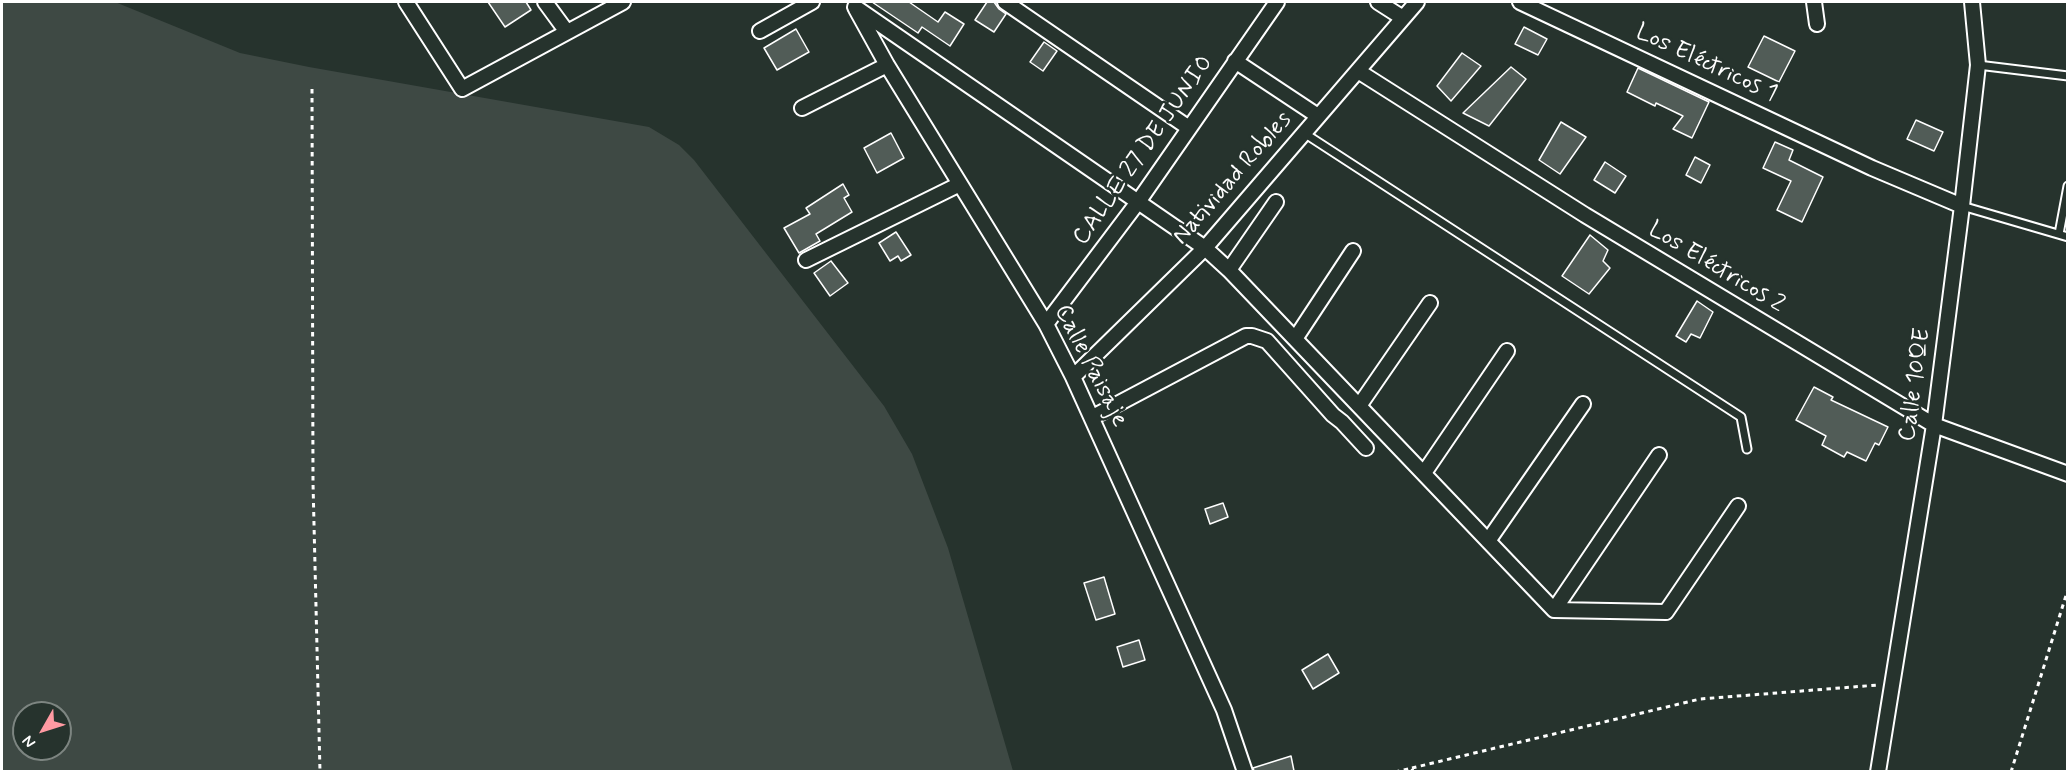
<!DOCTYPE html>
<meta charset="utf-8">
<style>
body{margin:0}
#map{position:relative;width:2069px;height:773px;overflow:hidden;background:#26332d;font-family:Mynerve,sans-serif}
canvas{display:block}
.frame{position:absolute;inset:0;border:3px solid #fff;pointer-events:none}
.north{position:absolute;left:12px;top:701px;width:60px;height:60px;box-sizing:border-box;background:#26332d;border:2px solid #7d8581;border-radius:50%;rotate:231deg;font-size:16px;font-weight:700;line-height:24px;text-align:center;color:#fff}
.north::after{content:'';display:block;margin:auto;width:21px;height:27px;background:#ff9aa2;clip-path:polygon(50% 0,100% 100%,50% 72%,0 100%)}
</style>
<div id="map">
<canvas width="2069" height="773"></canvas>
<div class="frame"></div>
<div class="north">N</div>
</div>
<script>
const ctx = document.querySelector('canvas').getContext('2d');
ctx.lineJoin = 'round';
function fillPath(path, color) {
  ctx.fillStyle = color;
  ctx.fill(path, 'evenodd');
}
function shape(rows) {
  const path = new Path2D();
  for (const r of rows) {
    path.moveTo(r[0], r[1]);
    for (let i = 2; i < r.length; i += 2) path.lineTo(r[i], r[i + 1]);
  }
  return path;
}
function stroke(path, color, width, dash) {
  ctx.strokeStyle = color;
  ctx.lineWidth = width;
  ctx.lineCap = dash ? 'butt' : 'round';
  ctx.setLineDash(dash || []);
  ctx.stroke(path);
}
function label(font, color, halo, rows, align = 'center') {
  ctx.font = font + ' Mynerve,sans-serif';
  ctx.lineWidth = 5;
  ctx.setLineDash([]);
  ctx.textBaseline = 'middle';
  ctx.strokeStyle = halo;
  ctx.fillStyle = color;
  for (const [text, x, y, turn = 0] of rows) {
    ctx.save();
    ctx.translate(x, y);
    ctx.rotate((+turn || 0) * Math.PI / 180);
    ctx.textAlign = isNaN(turn) ? turn : align;
    if (halo) ctx.strokeText(text, 0, 0);
    ctx.fillText(text, 0, 0);
    ctx.restore();
  }
}
const green = shape([
 [2,2,115,2,240,53,309,67,649,127,679,145,694,160,884,406,912,454,948,548,1013,771,2,772],
 [24,713,60,713,60,749,24,749]
]);
const building = shape([
 [488,2,526,2,531,10,505,27,488,2],
 [872,2,909,2,938,22,945,12,964,24,950,46,922,27,918,33,872,2],
 [987,2,994,2,999,9,1006,14,994,32,975,20,987,2],
 [1524,27,1547,39,1538,55,1515,44,1524,27],
 [796,29,809,52,777,70,764,48,796,29],
 [1764,36,1795,51,1779,82,1748,67,1764,36],
 [1044,42,1057,51,1043,71,1030,62,1044,42],
 [1462,53,1481,66,1451,101,1437,86,1462,53],
 [1511,67,1526,79,1489,126,1463,113,1511,67],
 [1638,68,1709,102,1692,138,1673,129,1683,116,1656,103,1655,106,1627,92,1638,68],
 [1916,120,1943,132,1934,151,1907,139,1916,120],
 [1561,122,1586,137,1560,174,1539,160,1561,122],
 [891,133,904,158,877,173,864,148,891,133],
 [1775,142,1793,150,1789,160,1823,177,1802,222,1777,210,1791,181,1763,168,1775,142],
 [1695,157,1710,165,1701,183,1686,175,1695,157],
 [1605,162,1626,176,1615,193,1594,180,1605,162],
 [843,184,849,195,844,198,852,212,816,234,820,241,799,253,784,228,810,214,806,208,843,184],
 [896,232,911,255,901,261,898,256,890,261,879,243,896,232],
 [1590,235,1608,250,1603,261,1610,268,1589,294,1562,276,1590,235],
 [831,261,848,283,830,296,814,273,831,261],
 [1697,301,1713,312,1700,338,1691,334,1686,342,1676,336,1697,301],
 [1814,387,1833,397,1831,400,1888,427,1879,445,1875,443,1866,461,1847,452,1844,457,1822,445,1826,436,1796,420,1814,387],
 [1223,503,1228,517,1210,524,1205,509,1223,503],
 [1104,577,1115,614,1096,620,1084,583,1104,577],
 [1139,640,1145,660,1123,667,1117,647,1139,640],
 [1328,654,1339,673,1313,689,1302,670,1328,654],
 [1291,756,1294,771,1254,771,1253,768,1291,756]
]);
const path = shape([
 [312,89,313,483,320,772],
 [1412,768,1700,699,1878,685],
 [1395,772,1412,768,1413,772],
 [2011,772,2068,589]
]);
const service = shape([
 [1978,65,2068,76],
 [1304,133,1741,417,1747,449],
 [1962,206,2068,237],
 [2059,234,2068,186]
]);
const minor = shape([
 [406,2,462,89,623,2],
 [545,2,567,32],
 [1005,2,1189,128],
 [1378,2,1403,18],
 [1520,2,1872,168,1962,206],
 [1814,2,1817,24],
 [855,7,1205,248,1229,270,1554,610,1666,612,1738,506],
 [856,9,887,65,1046,324,1073,377,1224,710,1245,772],
 [760,31,812,2],
 [1235,61,1318,116],
 [1358,71,1585,215,1934,425,2068,474],
 [802,108,887,65],
 [806,260,960,184],
 [1229,270,1276,202],
 [1046,324,1138,202,1277,2],
 [1295,339,1353,251],
 [1073,377,1205,248,1417,2],
 [1359,406,1430,303],
 [1093,417,1246,336,1252,336,1267,341,1333,415,1342,422,1366,448],
 [1424,473,1507,351],
 [1488,541,1583,404],
 [1554,610,1659,455],
 [1878,772,1934,425,1962,206,1978,65,1972,2]
]);
const streetNames = [
 ["Los Eléctricos 1",1706,64,25],
 ["CALLE 27 DE JUNIO",1144,151,-55],
 ["Natividad Robles",1233,179,-49],
 ["Los Eléctricos 2",1716,268,31],
 ["Calle Paisaje",1090,366,63],
 ["Calle 10QE",1916,385,-82]
];
fillPath(green, '#3e4944');
fillPath(building, '#515c57');
stroke(building, '#fff', 1.5);
stroke(service, '#fff', 11);
stroke(minor, '#fff', 18);
stroke(path, '#fff', 3, [4.5, 4.5]);
stroke(service, '#26332d', 7);
stroke(minor, '#26332d', 14);
label('24px', '#fff', '#26332d', streetNames);
</script>
